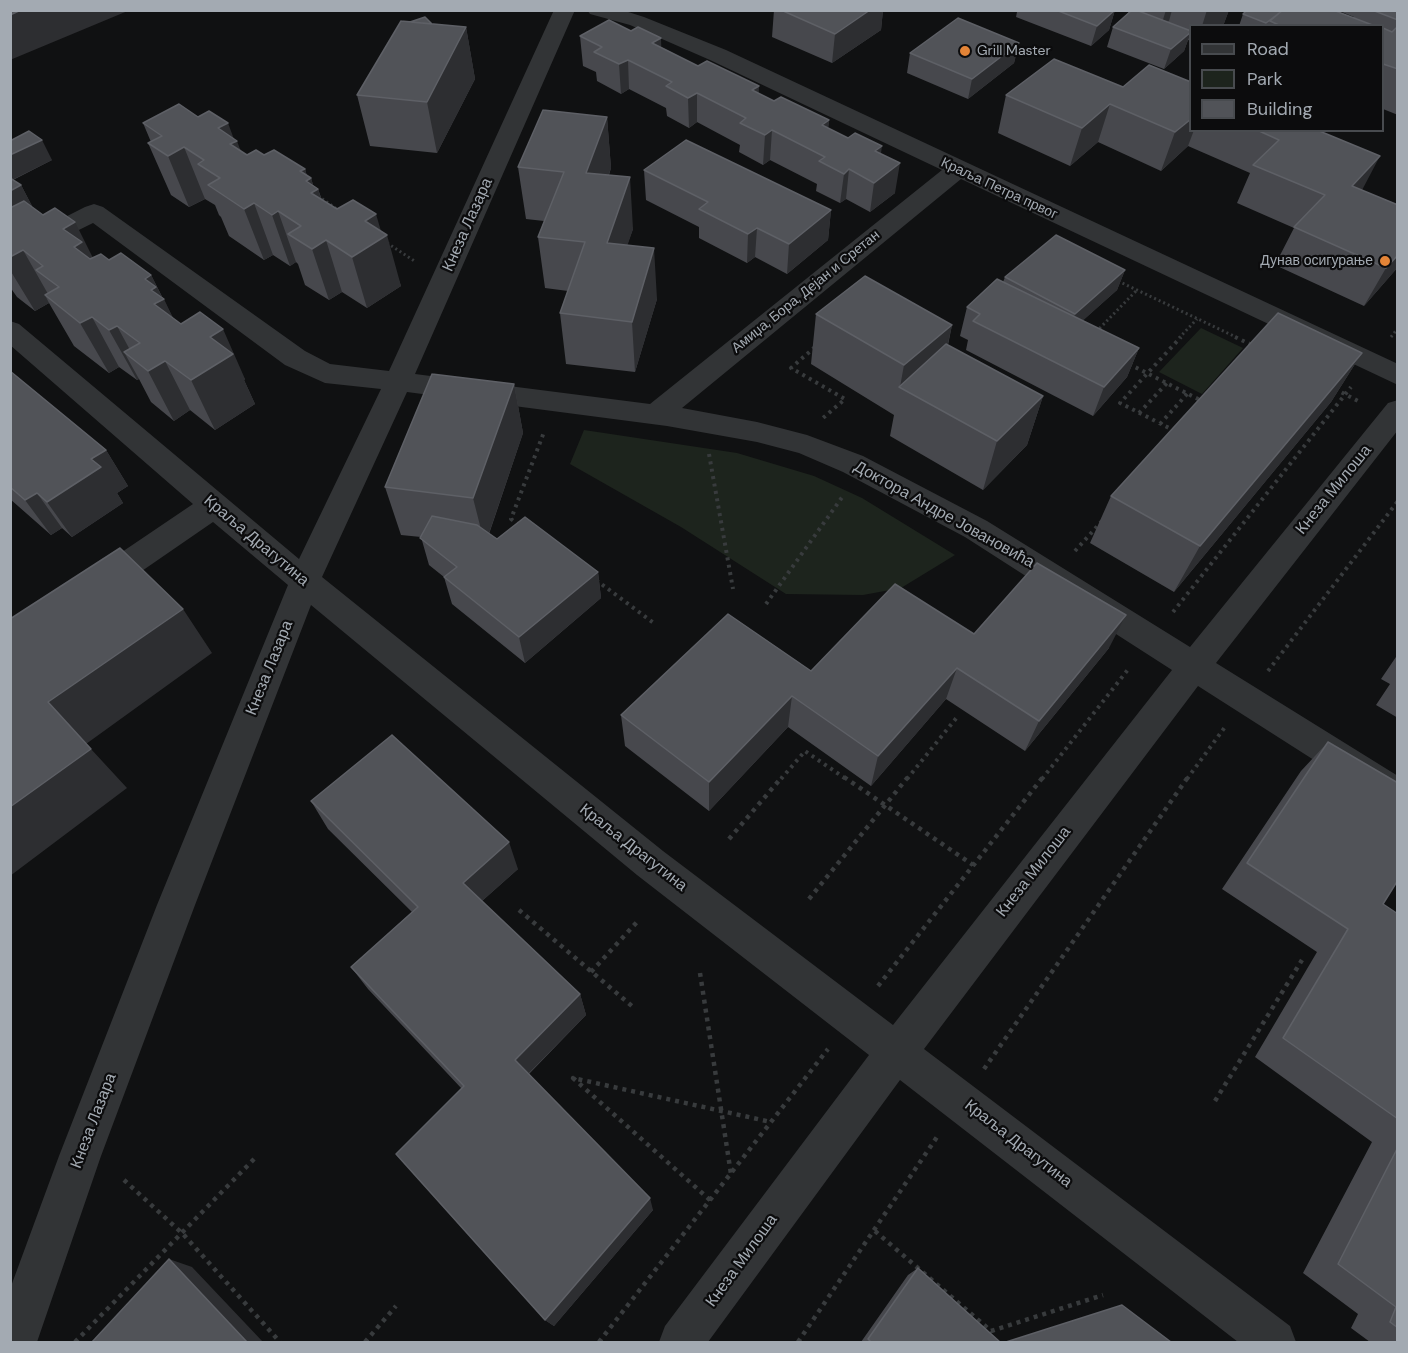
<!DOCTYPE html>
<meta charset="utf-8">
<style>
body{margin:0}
#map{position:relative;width:1408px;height:1353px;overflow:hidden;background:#101112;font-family:"DM Sans",sans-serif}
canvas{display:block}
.frame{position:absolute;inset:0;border:12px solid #a3aab2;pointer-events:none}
.legend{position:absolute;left:1189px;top:24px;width:195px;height:108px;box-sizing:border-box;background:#0c0c0d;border:2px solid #484b4f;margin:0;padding:8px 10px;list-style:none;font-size:18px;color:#a3aab2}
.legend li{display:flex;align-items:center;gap:12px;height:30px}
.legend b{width:30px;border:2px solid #484b4f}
</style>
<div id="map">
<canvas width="1408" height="1353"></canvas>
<div class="frame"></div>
<ul class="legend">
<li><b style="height:8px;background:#323436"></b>Road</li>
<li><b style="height:16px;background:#1d241d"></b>Park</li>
<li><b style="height:16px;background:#515358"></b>Building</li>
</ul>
</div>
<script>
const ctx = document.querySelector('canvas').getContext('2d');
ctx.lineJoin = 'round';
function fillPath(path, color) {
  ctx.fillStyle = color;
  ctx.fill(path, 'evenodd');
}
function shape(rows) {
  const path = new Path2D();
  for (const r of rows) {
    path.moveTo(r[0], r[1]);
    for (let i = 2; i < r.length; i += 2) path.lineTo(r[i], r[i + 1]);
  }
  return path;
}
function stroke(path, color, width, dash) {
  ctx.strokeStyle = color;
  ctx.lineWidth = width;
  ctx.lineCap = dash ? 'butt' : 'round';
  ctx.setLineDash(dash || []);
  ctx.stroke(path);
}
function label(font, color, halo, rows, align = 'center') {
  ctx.font = font + ' "DM Sans",sans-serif';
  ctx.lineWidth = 4.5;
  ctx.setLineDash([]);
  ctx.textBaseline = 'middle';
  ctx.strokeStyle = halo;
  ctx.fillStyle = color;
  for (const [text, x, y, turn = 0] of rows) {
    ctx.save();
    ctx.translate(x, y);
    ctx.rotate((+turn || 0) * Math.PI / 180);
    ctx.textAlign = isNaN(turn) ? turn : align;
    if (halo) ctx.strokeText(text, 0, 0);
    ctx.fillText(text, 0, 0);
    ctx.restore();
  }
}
const green = shape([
 [1201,328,1243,348,1202,394,1159,372],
 [584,430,737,453,814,476,862,498,955,555,901,588,863,595,786,594,681,527,570,464]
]);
const pathFar2 = shape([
 [318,196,341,212],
 [387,243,416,262],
 [1118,281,1238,338],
 [1096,332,1137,290],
 [1391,337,1398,328],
 [1179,338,1197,319]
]);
const pathFar1 = shape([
 [1235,337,1254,346],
 [815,347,791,368,845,399,823,418],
 [1129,364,1202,401],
 [1335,389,1360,402],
 [1139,413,1167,383],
 [1160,424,1188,393],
 [1175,431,1120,403,1181,337],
 [709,454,733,589],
 [519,525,511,519,544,432],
 [1075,551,1102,521],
 [596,580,655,624],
 [766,604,843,496],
 [1173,612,1351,387],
 [1268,671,1398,501],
 [781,779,805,751,846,779],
 [907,779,958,716],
 [1042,779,1130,667],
 [1187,779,1225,727]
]);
const path = shape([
 [844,777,973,865],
 [729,839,782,777],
 [809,899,908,777],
 [519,910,633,1007],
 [591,972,637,922],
 [700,973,731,1174],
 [878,986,1043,777],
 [984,1069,1188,777],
 [1215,1101,1302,960],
 [124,1180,183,1234,280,1342],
 [710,1200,573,1078,771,1122],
 [875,1231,991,1331,1103,1295],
 [75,1342,257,1156],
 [365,1342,396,1306],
 [599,1342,828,1049],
 [798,1342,937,1137]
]);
const minor = shape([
 [554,10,575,10,415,374,650,404,942,170,710,60,630,25,590,14,587,10,622,10,644,17,726,50,1398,364,1398,385,961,179,682,408,757,422,807,435,863,456,987,521,1190,647,1388,403,1398,400,1398,430,1216,663,1398,776,1398,811,1386,806,1198,686,924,1049,1290,1326,1296,1342,1238,1342,900,1080,708,1342,659,1342,665,1326,869,1055,637,875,311,605,195,905,101,1156,37,1342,10,1342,10,1289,59,1156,157,905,288,585,213,522,107,595,96,598,85,595,80,586,85,577,193,504,10,345,10,321,19,324,299,559,381,389,325,383,285,365,93,223,10,264,10,245,85,207,94,204,103,207,305,351,330,364,389,371,554,10],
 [407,392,667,426,757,442,799,453,843,472,965,537,1172,670,893,1025,663,851,322,577,407,392]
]);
const wall = shape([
 [774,10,883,10,881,30,832,63,772,37],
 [1013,10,1115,10,1109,30,1091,46,1016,17,1017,12],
 [1131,10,1229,10,1223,26,1191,26,1191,41,1188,40,1184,51,1164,69,1107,47,1113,27],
 [1337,10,1398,10,1398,115,1383,109,1383,26,1239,26,1243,14,1354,18,1354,17],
 [432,24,466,27,475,79,437,153,370,146,357,95],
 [580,36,661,38,661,47,698,66,774,101,829,120,828,128,881,154,895,193,870,212,846,199,840,203,816,191,817,184,770,160,763,165,739,152,740,145,697,122,689,128,667,116,666,108,629,89,621,94,597,81,596,72,583,66],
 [1019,43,1014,63,968,99,907,73,910,53],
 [1054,59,1191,130,1317,130,1362,190,1398,205,1398,267,1364,306,1275,265,1294,228,1237,203,1250,173,1188,146,1161,171,1098,142,1070,166,998,133,1006,95],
 [607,117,611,168,609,175,633,229,627,245,657,299,635,372,566,364,560,313,568,291,545,288,538,237,544,221,526,219,518,167],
 [143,123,234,139,241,151,247,155,264,155,305,169,307,176,311,178,313,185,318,189,322,200,337,209,381,231,401,286,367,308,342,292,329,300,305,285,298,264,296,262,290,266,273,255,264,260,229,236,221,217,219,215,215,205,205,199,189,207,171,195,148,143,151,142],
 [10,141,52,160,13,180,21,185,32,206,31,206,93,258,109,260,151,275,173,318,245,379,244,380,255,404,215,430,190,410,174,421,151,402,139,379,137,380,119,367,109,373,74,346,49,303,35,311,17,297,10,287],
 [644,170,831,210,828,240,787,274,755,257,747,263,699,238,699,227,646,200],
 [1125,270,1117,290,1082,321,1139,348,1127,377,1093,416,966,350,968,340,960,336,967,307,1003,282,1005,277],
 [816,314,952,325,948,345,1043,396,1027,445,983,490,890,436,894,415,811,364],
 [1362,353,1331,402,1174,592,1090,543,1111,496],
 [10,371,106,450,128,486,117,493,123,503,72,537,62,528,51,535,10,499],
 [514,384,523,433,489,534,497,539,598,572,601,598,525,663,452,604,444,577,429,565,421,537,401,535,385,487],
 [974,634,1109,648,1025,751,946,699,871,786,788,727,709,811,625,746,621,715,811,671],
 [1398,654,1398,718,1376,705,1390,684,1381,679],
 [1328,742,1383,904,1398,914,1398,1342,1370,1342,1351,1328,1358,1314,1303,1273,1372,1142,1255,1057,1317,952,1222,889,1301,771],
 [311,801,518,869,482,901,580,994,586,1015,529,1074,653,1210,554,1326,545,1320,462,1089,368,989,351,967,412,912,328,829],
 [918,1268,1000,1342,861,1342,908,1275]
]);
const shadedWall = shape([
 [21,10,130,10,10,60,10,15],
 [870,10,883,10,881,30,832,63,835,34],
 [1115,10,1109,30,1091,46,1097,26],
 [1166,10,1172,10,1169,21,1161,26],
 [1207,10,1229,10,1223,26,1202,26],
 [466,27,475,79,437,153,427,102],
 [1191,32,1184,51,1164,69,1171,49],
 [661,38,662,68,652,43],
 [1019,43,1014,63,968,99,972,79],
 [628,60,629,89,621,94,619,64],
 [759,86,758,116,752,90],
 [697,93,697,122,689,128,688,98],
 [1110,104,1098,142,1070,166,1082,128],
 [607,117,611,168,591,224,586,173],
 [1191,119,1191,130,1194,130,1188,146,1161,171,1175,132],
 [829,120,826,150,819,155,822,125],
 [228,123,235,142,237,141,256,192,218,128],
 [772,130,770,160,763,165,765,135],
 [42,140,52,160,10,181,10,155],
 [882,146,878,175,875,151],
 [184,147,205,199,189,207,168,156],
 [1380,156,1360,194,1352,186],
 [900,163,895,193,870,212,874,183],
 [305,169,308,180,311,178,315,191,318,189,334,240,326,240,342,292,329,300,312,249,300,171],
 [849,169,846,199,840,203,844,174],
 [630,177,633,229,611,294,607,243],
 [21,185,32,206,10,217,10,191],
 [254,203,273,255,264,260,244,209],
 [831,210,828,240,787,274,789,244],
 [278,211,296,262,290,266,272,215],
 [376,214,383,238,387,235,401,286,367,308,352,257,365,221],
 [75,222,101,274,101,298,63,229],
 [757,228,755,257,747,263,748,234],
 [654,248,657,299,635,372,632,322],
 [23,250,52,301,45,295,49,303,35,311,10,270,10,257],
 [1398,255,1398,267,1364,306,1386,268],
 [1125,270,1117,290,1068,334,1075,314],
 [151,275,163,299,164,299,188,350,154,304,145,279],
 [92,317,119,367,109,373,80,323],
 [952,325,941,375,900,387,904,365],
 [117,326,136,361,124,352,139,379,137,380,109,330],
 [223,329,245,379,244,380,255,404,215,430,191,380,210,337],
 [1139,348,1127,377,1093,416,1104,387],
 [1362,353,1331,402,1174,592,1200,546],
 [165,361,190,410,174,421,148,371],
 [514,384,523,433,485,545,473,498],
 [1043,396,1027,445,983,490,997,441],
 [106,450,128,486,117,493,123,503,72,537,47,502,91,459],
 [37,493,62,528,51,535,25,500],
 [598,572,601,598,525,663,519,637],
 [183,609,212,653,86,744,48,702],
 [1126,615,1109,648,1025,751,1039,721],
 [957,668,946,699,871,786,878,756],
 [792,696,788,727,709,811,709,782],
 [91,749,127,788,10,876,10,807],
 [509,842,518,869,474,908,463,883],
 [580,994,586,1015,524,1078,515,1060],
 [650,1198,653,1210,554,1326,545,1320],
 [169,1259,192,1267,263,1342,247,1342]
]);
const building = shape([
 [10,10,21,10,10,15,10,10],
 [781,10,870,10,835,34,781,10],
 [1056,10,1115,10,1097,26,1056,10],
 [1132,10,1136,10,1191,31,1191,32,1171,49,1113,27,1132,10],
 [1247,10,1283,10,1266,23,1243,14,1247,10],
 [1283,10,1333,10,1375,26,1281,26,1270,21,1283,10],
 [1372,10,1398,10,1398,20,1372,10],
 [425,17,432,24,410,22,425,17],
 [958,18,1019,43,972,79,910,53,958,18],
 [609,20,631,31,638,27,661,38,652,43,698,66,707,61,759,86,752,90,774,101,781,97,829,120,822,125,848,138,855,133,882,146,875,151,900,163,874,183,849,169,844,174,819,161,825,157,772,130,765,135,740,123,746,118,697,93,688,98,666,86,672,82,628,60,619,64,594,52,602,47,580,36,609,20],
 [401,21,466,27,427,102,357,95,401,21],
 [1383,28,1392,32,1396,28,1398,29,1398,69,1383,64,1383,28],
 [1054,59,1123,87,1149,65,1191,82,1191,119,1175,132,1110,104,1082,128,1006,95,1054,59],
 [179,104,198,117,209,111,228,123,218,128,237,141,230,144,247,155,256,150,264,155,274,150,305,169,300,171,311,178,306,181,318,189,311,193,337,209,353,200,376,214,365,221,387,235,352,257,326,240,312,249,288,234,301,226,278,211,272,215,254,203,244,209,208,185,220,178,198,164,204,160,184,147,168,156,148,143,162,136,143,123,179,104],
 [543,110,607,117,586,173,630,177,607,243,654,248,632,322,560,313,585,242,538,237,564,172,518,167,543,110],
 [1257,130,1317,130,1380,156,1352,186,1398,205,1398,255,1386,268,1294,227,1325,195,1253,165,1279,140,1257,130],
 [29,131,42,140,10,155,10,141,29,131],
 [686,140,831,210,789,244,757,228,748,234,699,209,708,202,644,170,686,140],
 [10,178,21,185,10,191,10,178],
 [24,201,43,215,55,208,75,222,63,229,82,242,74,247,90,259,101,254,109,260,121,253,151,275,145,279,156,287,151,290,164,299,154,304,181,324,200,312,223,329,210,337,233,354,191,380,165,361,148,371,124,352,140,343,117,326,109,330,92,317,80,323,45,295,59,287,36,270,43,266,23,250,10,257,10,208,24,201],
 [1056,235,1125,270,1075,314,1005,277,1056,235],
 [865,276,952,325,904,365,816,314,865,276],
 [997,279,1139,348,1104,387,973,321,980,314,967,307,997,279],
 [1278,313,1362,353,1200,546,1111,496,1278,313],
 [946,344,1043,396,997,441,899,387,946,344],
 [10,371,106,450,91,459,101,467,47,502,37,493,25,500,10,487,10,371],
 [432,374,514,384,473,498,385,487,432,374],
 [432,516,477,525,497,539,525,517,598,572,519,637,444,577,457,567,420,538,432,516],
 [120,548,183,609,48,702,91,749,10,807,10,619,120,548],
 [1037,563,1126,615,1039,721,957,668,878,756,792,696,709,782,621,715,728,614,811,671,895,584,974,634,1037,563],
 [392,735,509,842,463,883,580,994,515,1060,650,1198,545,1320,396,1154,464,1086,351,967,418,907,311,801,392,735],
 [1328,742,1398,783,1398,880,1383,904,1398,914,1398,1119,1283,1038,1348,929,1247,863,1328,742],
 [1398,1147,1398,1328,1390,1322,1396,1307,1338,1264,1398,1147],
 [169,1259,247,1342,92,1342,169,1259],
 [918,1268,1000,1342,871,1342,868,1339,918,1268],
 [1122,1305,1171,1342,1006,1342,1122,1305]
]);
const markers = [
 [965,51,6,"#e38437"],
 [1385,261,6,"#e38437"]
];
const farPoinames = [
 ["Grill Master",977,51],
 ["Дунав осигурање",1373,261,"right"]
];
const farStreetnames = [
 ["Краља Петра првог",999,189,25],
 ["Амиџа, Бора, Дејан и Сретан",806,292,-39]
];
const streetNames = [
 ["Кнеза Лазара",468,225,-66],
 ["Кнеза Милоша",1334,490,-51],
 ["Доктора Андре Јовановића",944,515,29],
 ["Краља Драгутина",256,541,40],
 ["Кнеза Лазара",270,668,-68],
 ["Краља Драгутина",633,848,38],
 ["Кнеза Милоша",1034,872,-52],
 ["Кнеза Лазара",94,1121,-69],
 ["Краља Драгутина",1018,1144,38],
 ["Кнеза Милоша",742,1261,-54]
];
fillPath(green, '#1d241d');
stroke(pathFar2, '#383b3d', 3, [2, 3]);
stroke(pathFar1, '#383b3d', 4, [3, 4.5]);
stroke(path, '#383b3d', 4.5, [4, 5]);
fillPath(minor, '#323436');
fillPath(wall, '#47484d');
fillPath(shadedWall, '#2d2e31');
fillPath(building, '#515358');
stroke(building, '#5e6066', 1.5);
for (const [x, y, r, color] of markers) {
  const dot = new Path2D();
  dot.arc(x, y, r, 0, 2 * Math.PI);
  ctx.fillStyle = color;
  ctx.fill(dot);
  stroke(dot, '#0c0c0d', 2);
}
label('14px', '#a3aab2', '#0c0c0d', farPoinames, 'left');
label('14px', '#a3aab2', '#0c0c0d', farStreetnames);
label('16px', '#a3aab2', '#0c0c0d', streetNames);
</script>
